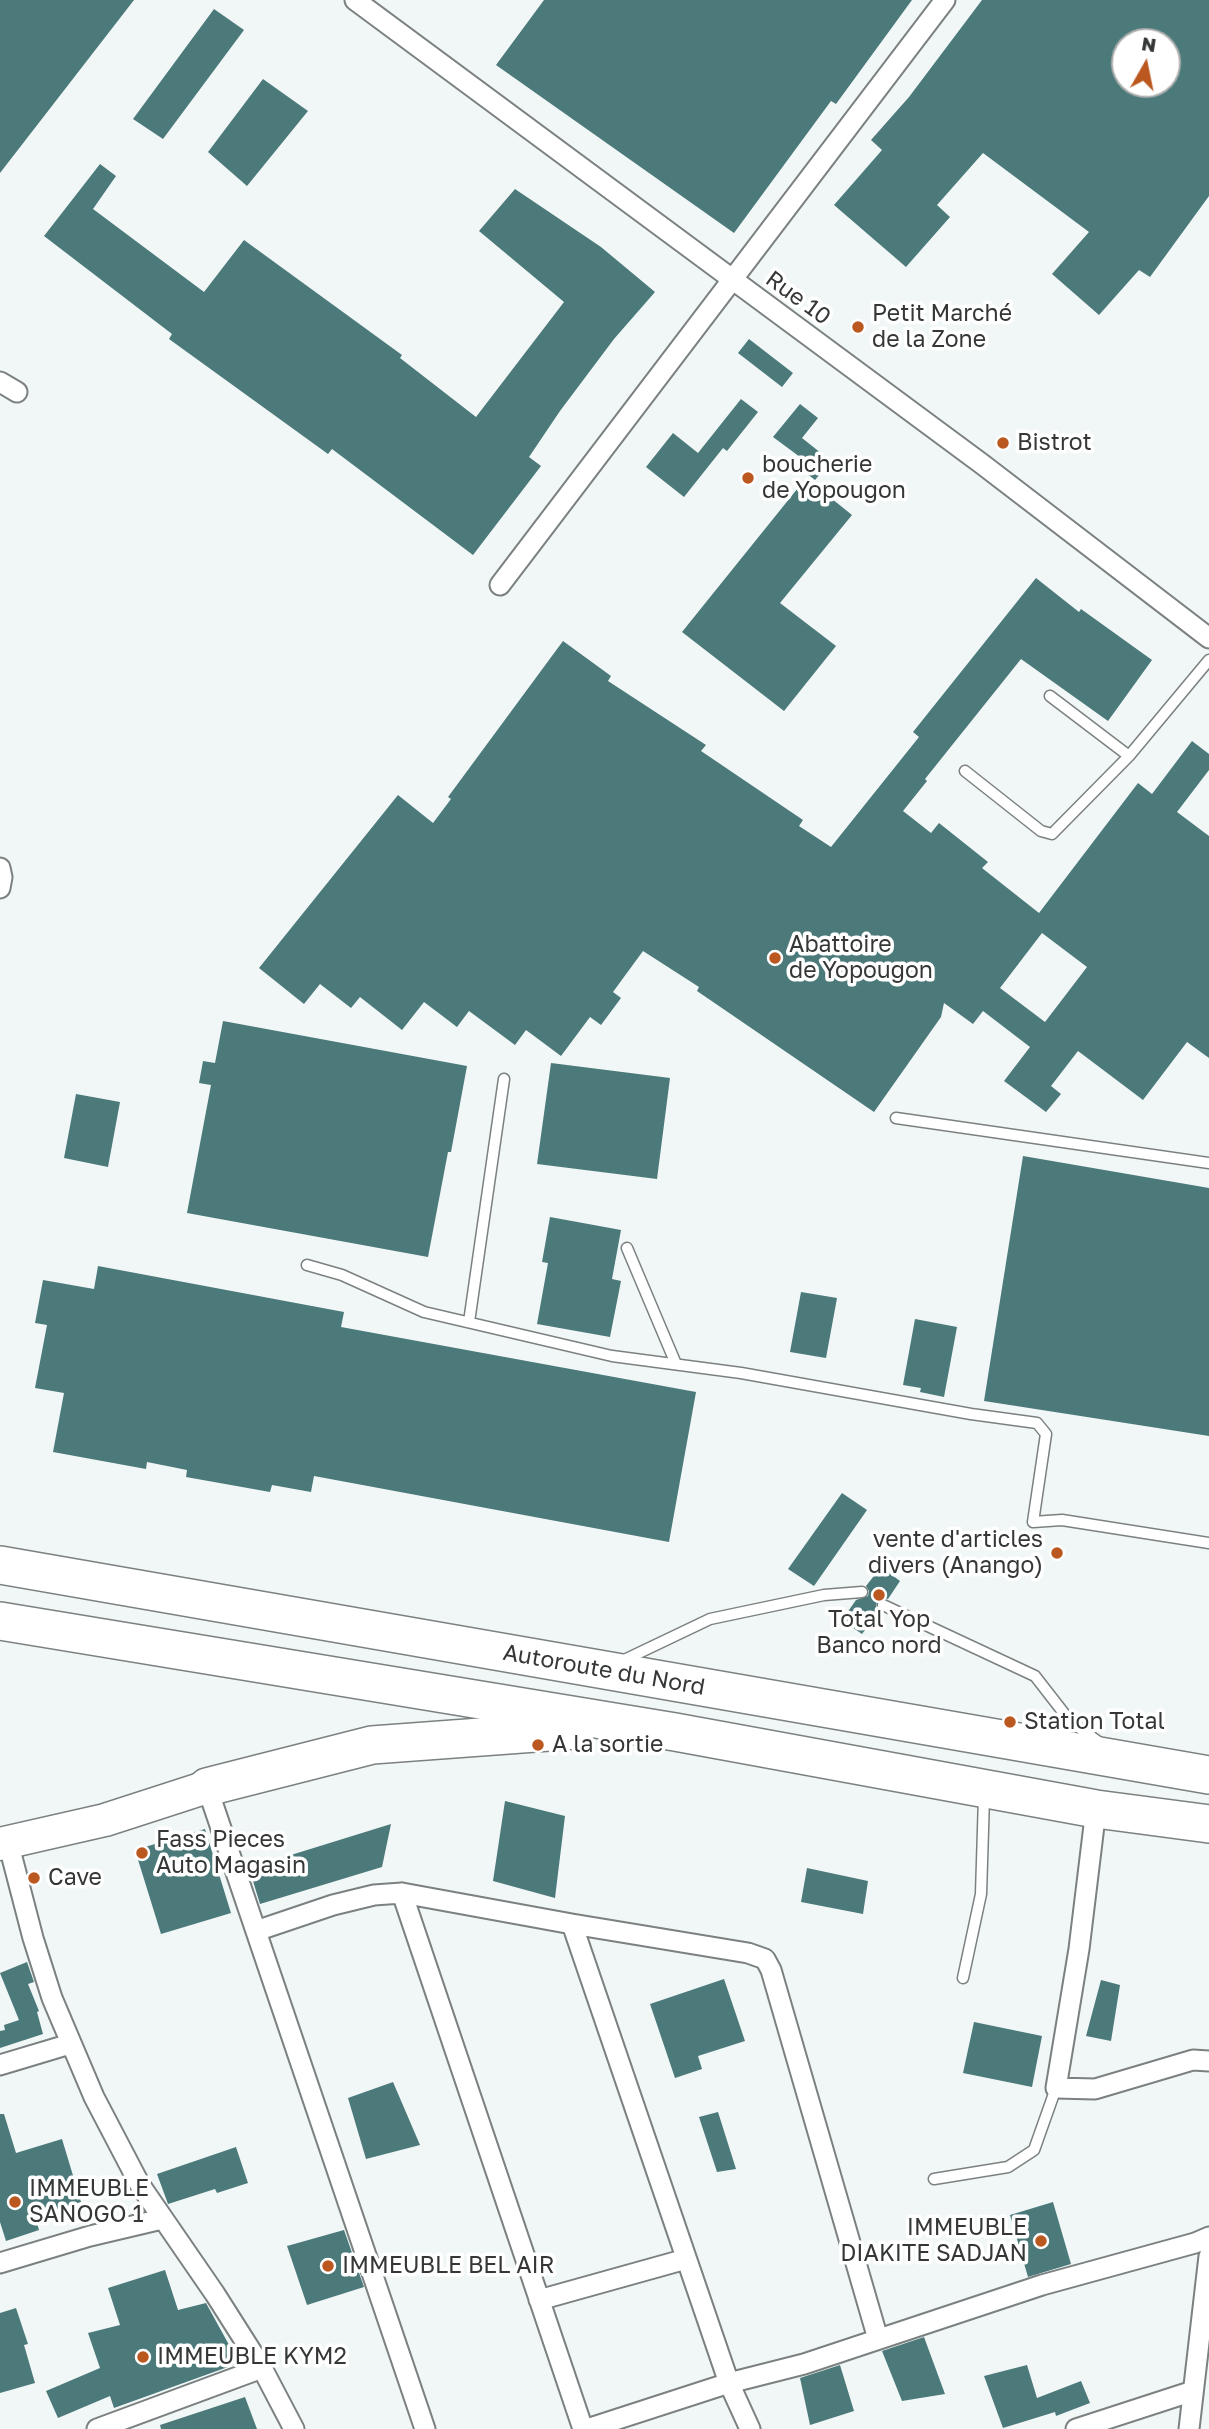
<!DOCTYPE html>
<meta charset="utf-8">
<style>
body{margin:0}
#map{position:relative;width:1209px;height:2429px;overflow:hidden;background:#f1f7f7;font-family:"Golos Text",sans-serif}
canvas{display:block}
.north{position:absolute;left:1111px;top:28px;width:70px;height:70px;box-sizing:border-box;background:#fff;border:2px solid #aeafaf;border-radius:50%;rotate:9deg;font-size:19px;font-weight:700;line-height:28px;text-align:center;color:#353737}
.north::after{content:'';display:block;margin:auto;width:24px;height:32px;background:#bb5820;clip-path:polygon(50% 0,100% 100%,50% 72%,0 100%)}
</style>
<div id="map">
<canvas width="1209" height="2429"></canvas>
<div class="north">N</div>
</div>
<script>
const ctx = document.querySelector('canvas').getContext('2d');
ctx.lineJoin = 'round';
function fillPath(path, color) {
  ctx.fillStyle = color;
  ctx.fill(path, 'evenodd');
}
function shape(rows) {
  const path = new Path2D();
  for (const r of rows) {
    path.moveTo(r[0], r[1]);
    for (let i = 2; i < r.length; i += 2) path.lineTo(r[i], r[i + 1]);
  }
  return path;
}
function stroke(path, color, width, dash) {
  ctx.strokeStyle = color;
  ctx.lineWidth = width;
  ctx.lineCap = dash ? 'butt' : 'round';
  ctx.setLineDash(dash || []);
  ctx.stroke(path);
}
function label(font, color, halo, rows, align = 'center') {
  ctx.font = font + ' "Golos Text",sans-serif';
  ctx.lineWidth = 7;
  ctx.setLineDash([]);
  ctx.textBaseline = 'middle';
  ctx.strokeStyle = halo;
  ctx.fillStyle = color;
  for (const [text, x, y, turn = 0] of rows) {
    ctx.save();
    ctx.translate(x, y);
    ctx.rotate((+turn || 0) * Math.PI / 180);
    ctx.textAlign = isNaN(turn) ? turn : align;
    if (halo) ctx.strokeText(text, 0, 0);
    ctx.fillText(text, 0, 0);
    ctx.restore();
  }
}
const building = shape([
 [0,0,134,0,0,173],
 [544,0,912,0,836,104,831,101,734,233,496,65],
 [982,0,1209,0,1209,196,1150,277,1139,270,1099,315,1052,274,1089,232,983,153,937,205,950,217,906,267,834,205,882,150,871,140,909,97],
 [1125,42,1167,42,1167,84,1125,84],
 [214,9,244,30,163,139,133,119],
 [263,79,308,111,247,186,208,152],
 [100,164,116,176,93,209,204,292,244,240,402,355,400,358,476,417,564,302,479,231,515,189,601,247,655,292,614,339,560,411,529,457,541,466,473,555,332,449,328,454,169,339,172,334,44,236],
 [749,339,793,373,782,387,738,353],
 [741,399,758,412,727,451,723,448,684,497,646,467,673,433,698,453],
 [800,404,818,418,802,438,831,461,815,480,794,464,800,457,773,437],
 [806,478,852,515,780,603,836,646,784,711,682,632],
 [1036,578,1079,612,1081,609,1152,660,1108,721,1021,659,925,779,927,781,903,811,931,833,939,823,988,862,982,868,1039,913,1138,783,1152,794,1192,741,1209,754,1209,770,1177,812,1209,836,1209,1058,1187,1042,1143,1100,1078,1051,1051,1086,1061,1094,1046,1112,1004,1081,1030,1047,983,1011,973,1024,944,1003,941,1017,874,1112,697,991,699,987,643,951,613,992,621,998,601,1025,590,1017,561,1056,526,1030,515,1045,469,1011,457,1027,424,1002,402,1030,360,997,351,1008,320,984,304,1004,259,968,398,795,433,823,451,799,448,797,563,641,611,676,608,681,706,745,701,751,803,820,799,826,831,847,919,737,913,732],
 [1042,933,1087,967,1045,1022,1000,988],
 [223,1021,467,1066,451,1152,448,1152,428,1257,187,1213,211,1085,199,1083,203,1061,215,1063],
 [551,1063,670,1078,657,1179,537,1164],
 [76,1094,120,1102,108,1167,64,1158],
 [1023,1156,1209,1188,1209,1436,984,1401],
 [550,1217,621,1230,612,1279,621,1281,610,1337,537,1324,548,1263,542,1262],
 [98,1266,344,1312,341,1327,696,1392,669,1542,314,1476,311,1492,272,1485,270,1492,186,1477,187,1470,147,1462,146,1469,53,1452,64,1393,35,1388,47,1325,35,1323,43,1280,94,1289],
 [801,1292,837,1298,826,1358,790,1352],
 [915,1319,957,1327,944,1397,920,1392,921,1388,903,1385],
 [842,1493,867,1510,814,1586,788,1569],
 [881,1567,900,1581,888,1599,882,1598,877,1601,876,1606,879,1611,862,1634,842,1620,856,1600,868,1596,869,1591,866,1586],
 [505,1801,565,1816,555,1898,493,1881],
 [391,1824,382,1867,260,1904,249,1868],
 [205,1829,231,1913,161,1934,135,1850],
 [807,1868,868,1881,863,1914,801,1902],
 [27,1962,34,1982,28,1984,39,2011,37,2012,43,2034,0,2048,0,2031,5,2030,4,2025,19,2020,0,1973],
 [724,1979,745,2041,698,2056,702,2069,675,2078,650,2004],
 [1101,1980,1120,1985,1111,2041,1086,2036],
 [974,2022,1042,2036,1032,2087,963,2073],
 [393,2082,420,2145,366,2159,348,2098],
 [718,2112,736,2169,717,2172,699,2117],
 [0,2114,4,2114,16,2153,62,2139,81,2202,35,2216,39,2230,6,2241,0,2222],
 [236,2147,248,2183,217,2193,215,2189,168,2204,157,2174],
 [1053,2202,1071,2264,1028,2277,1010,2215],
 [344,2230,364,2287,307,2305,287,2246],
 [165,2270,178,2310,206,2303,239,2363,114,2408,110,2396,58,2418,46,2391,100,2368,88,2333,120,2325,108,2288],
 [16,2308,28,2344,24,2345,35,2383,0,2393,0,2313],
 [924,2337,945,2394,902,2401,882,2351],
 [840,2365,854,2411,810,2425,800,2378],
 [1027,2365,1037,2398,1081,2381,1090,2403,1056,2416,1055,2412,1003,2428,984,2376],
 [245,2397,257,2429,161,2429,160,2425]
]);
const lane = shape([
 [1050,696,1129,756],
 [965,771,1041,831,1052,834,1129,756,1209,660],
 [896,1118,1209,1163],
 [627,1248,676,1364],
 [307,1265,342,1275,424,1312,612,1356,741,1373,971,1414,1037,1423,1046,1434,1033,1522,1062,1520,1209,1543],
 [469,1322,504,1079],
 [883,1605,1035,1676,1070,1721,1100,1743],
 [622,1661,710,1619,824,1595,862,1592],
 [963,1978,981,1894,984,1797],
 [934,2179,1008,2167,1034,2150,1056,2088]
]);
const street = shape([
 [355,0,982,464,1209,638],
 [0,382,17,392],
 [500,585,945,0],
 [0,868,2,877,0,888],
 [207,1787,425,2429],
 [1096,1809,1079,1949,1056,2088,1095,2089,1193,2060,1209,2061],
 [8,1842,33,1938,52,1998,94,2097,140,2185,215,2294,262,2368,294,2429],
 [402,1893,583,2429],
 [256,1931,333,1905,374,1895,402,1893,572,1924],
 [0,2065,70,2044],
 [0,2263,90,2236,162,2219],
 [539,2300,686,2259],
 [97,2429,262,2368],
 [587,2429,729,2383,804,2364,1042,2285,1195,2243,1209,2237],
 [750,2429,729,2383,572,1924,748,1953,765,1959,771,1970,878,2339],
 [1076,2429,1193,2391],
 [1189,2429,1209,2256]
]);
const primary = shape([
 [0,1844,105,1820,207,1787]
]);
const highway = shape([
 [0,1565,1209,1775],
 [0,1621,675,1732,1096,1809,1209,1824],
 [207,1787,372,1745,576,1730]
]);
const markers = [
 [858,327,7,"#bb5820"],
 [1003,443,7,"#bb5820"],
 [748,478,7,"#bb5820"],
 [775,958,7,"#bb5820"],
 [1057,1553,7,"#bb5820"],
 [879,1595,7,"#bb5820"],
 [1010,1722,7,"#bb5820"],
 [538,1745,7,"#bb5820"],
 [142,1853,7,"#bb5820"],
 [34,1878,7,"#bb5820"],
 [15,2202,7,"#bb5820"],
 [1041,2241,7,"#bb5820"],
 [328,2266,7,"#bb5820"],
 [143,2357,7,"#bb5820"]
];
const streetNames = [
 ["Rue 10",798,298,36],
 ["Autoroute du Nord",604,1670,10]
];
const poiNames = [
 ["Petit Marché",872,314],
 ["de la Zone",872,340],
 ["Bistrot",1017,443],
 ["boucherie",762,465],
 ["de Yopougon",762,491],
 ["Abattoire",789,945],
 ["de Yopougon",789,971],
 ["vente d'articles",1043,1540,"right"],
 ["divers (Anango)",1043,1566,"right"],
 ["Total Yop",879,1620,"center"],
 ["Banco nord",879,1646,"center"],
 ["Station Total",1024,1722],
 ["A la sortie",552,1745],
 ["Fass Pieces",156,1840],
 ["Auto Magasin",156,1866],
 ["Cave",48,1878],
 ["IMMEUBLE",29,2189],
 ["SANOGO 1",29,2215],
 ["IMMEUBLE",1027,2228,"right"],
 ["DIAKITE SADJAN",1027,2254,"right"],
 ["IMMEUBLE BEL AIR",342,2266],
 ["IMMEUBLE KYM2",157,2357]
];
fillPath(building, '#4c797a');
stroke(lane, '#7b8181', 13);
stroke(street, '#7b8181', 23);
stroke(primary, '#7b8181', 35);
stroke(highway, '#7b8181', 40);
stroke(lane, '#fff', 10);
stroke(street, '#fff', 19);
stroke(primary, '#fff', 32);
stroke(highway, '#fff', 37);
for (const [x, y, r, color] of markers) {
  const dot = new Path2D();
  dot.arc(x, y, r, 0, 2 * Math.PI);
  ctx.fillStyle = color;
  ctx.fill(dot);
  stroke(dot, '#fff', 2.5);
}
label('23px', '#353737', '#fff', streetNames);
label('23px', '#353737', '#fff', poiNames, 'left');
</script>
